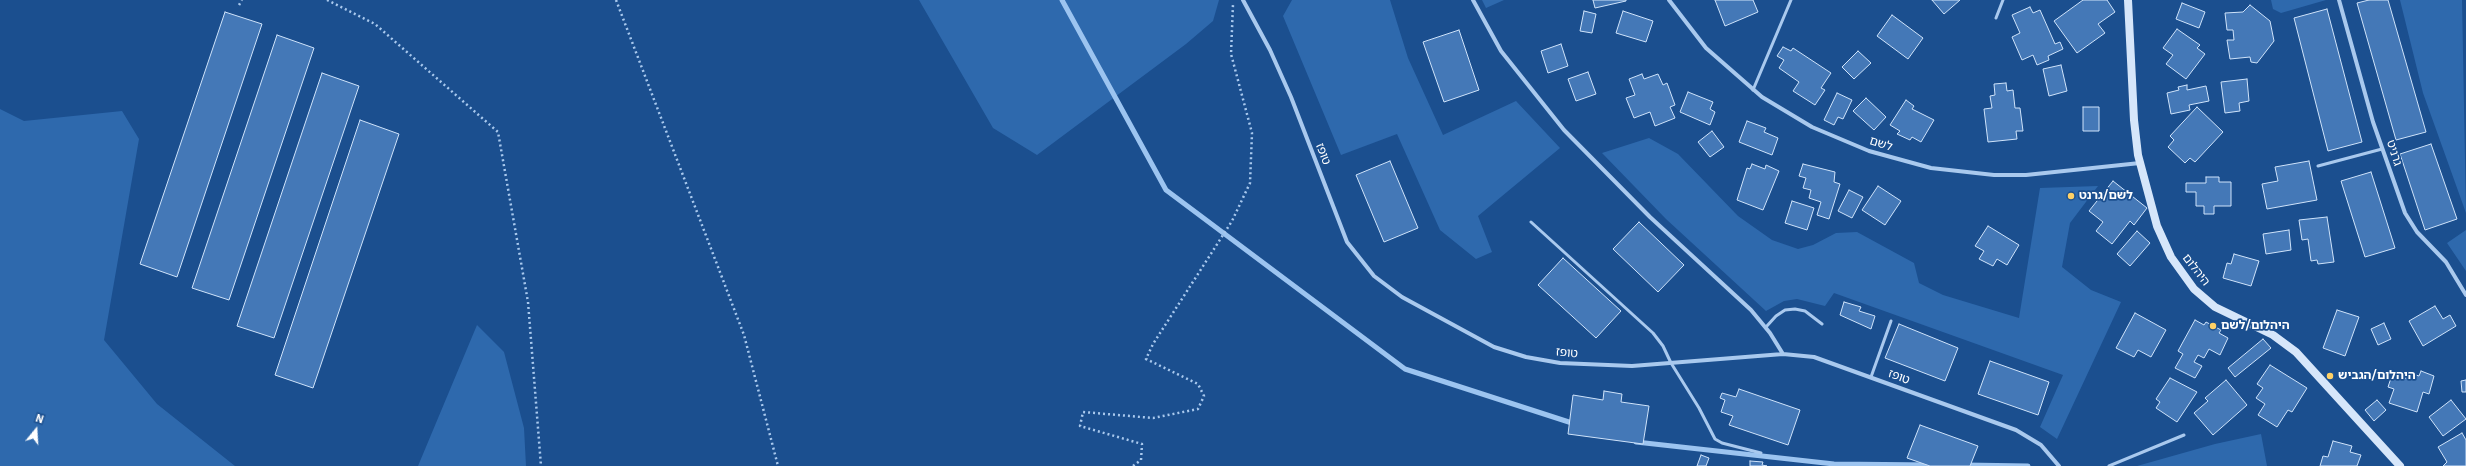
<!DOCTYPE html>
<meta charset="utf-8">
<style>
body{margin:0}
#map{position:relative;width:2466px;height:466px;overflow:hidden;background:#1b4f8f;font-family:"IBM Plex Sans",sans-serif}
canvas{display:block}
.north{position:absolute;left:16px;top:410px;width:40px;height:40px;-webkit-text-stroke:3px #1b4f8f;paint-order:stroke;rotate:18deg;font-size:11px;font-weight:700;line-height:16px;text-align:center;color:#fff}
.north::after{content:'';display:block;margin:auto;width:14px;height:18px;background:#fff;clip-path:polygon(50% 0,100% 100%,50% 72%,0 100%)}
</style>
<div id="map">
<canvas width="2466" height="466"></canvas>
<div class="north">N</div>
</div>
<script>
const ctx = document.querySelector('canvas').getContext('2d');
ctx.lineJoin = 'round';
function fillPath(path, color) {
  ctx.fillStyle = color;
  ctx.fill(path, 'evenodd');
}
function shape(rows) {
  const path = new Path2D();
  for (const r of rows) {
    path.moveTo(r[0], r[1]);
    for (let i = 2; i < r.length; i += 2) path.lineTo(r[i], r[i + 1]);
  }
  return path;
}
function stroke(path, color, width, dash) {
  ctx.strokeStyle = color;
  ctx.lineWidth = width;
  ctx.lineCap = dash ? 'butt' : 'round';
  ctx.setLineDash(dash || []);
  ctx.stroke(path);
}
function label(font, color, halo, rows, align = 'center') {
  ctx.font = font + ' "IBM Plex Sans","Noto Sans Hebrew",sans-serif';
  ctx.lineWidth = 3.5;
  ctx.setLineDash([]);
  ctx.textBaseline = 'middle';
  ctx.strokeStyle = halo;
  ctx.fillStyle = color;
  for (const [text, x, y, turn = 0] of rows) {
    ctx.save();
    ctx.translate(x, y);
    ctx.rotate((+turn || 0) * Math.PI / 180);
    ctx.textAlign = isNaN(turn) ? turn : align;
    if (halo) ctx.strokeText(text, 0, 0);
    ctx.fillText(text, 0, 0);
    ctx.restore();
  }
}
const green = shape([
 [919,0,1219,0,1213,21,1186,44,1037,155,993,128],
 [1292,0,1390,0,1408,58,1443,135,1516,101,1560,148,1478,216,1492,252,1476,259,1440,230,1397,134,1341,155,1283,16],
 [1482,0,1504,0,1486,8],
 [2271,0,2326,0,2281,13,2273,9],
 [2400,0,2462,0,2466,213,2423,93],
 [0,109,24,121,122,111,139,139,104,340,157,404,235,466,0,466],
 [1649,138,1678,154,1738,216,1772,240,1798,249,1813,245,1836,233,1857,232,1914,263,1919,283,1943,295,2019,318,2040,188,2098,186,2070,223,2062,267,2091,290,2121,302,2057,439,2040,427,2063,375,1834,293,1825,306,1797,299,1784,301,1766,311,1666,219,1602,153],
 [2466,230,2466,271,2447,243],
 [477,325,504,352,524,428,526,466,418,466],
 [2261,434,2267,466,2137,466,2215,444]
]);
const stream = shape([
 [1062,0,1166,190,1405,369,1575,424],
 [1636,442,1834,464,1933,465],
 [1965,465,2028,466]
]);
const building = shape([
 [1593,0,1626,0,1626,1,1595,8,1593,0],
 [1715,0,1753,0,1758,12,1725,26,1715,0],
 [1932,0,1960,0,1944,14,1932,0],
 [2083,0,2107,0,2115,12,2098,24,2105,33,2077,53,2054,21,2083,0],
 [2369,0,2388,0,2426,132,2396,140,2357,3,2369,0],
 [2182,3,2205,12,2199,28,2176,19,2182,3],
 [2250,5,2270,21,2274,41,2257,63,2251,62,2250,57,2230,59,2227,40,2234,40,2233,30,2227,30,2225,13,2243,12,2250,5],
 [2030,7,2033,13,2040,10,2055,44,2060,42,2063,49,2048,56,2049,60,2037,65,2033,55,2022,60,2012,37,2020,33,2012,15,2030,7],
 [2327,9,2362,142,2328,151,2294,18,2327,9],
 [1584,11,1596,14,1592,33,1580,31,1584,11],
 [1623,11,1653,21,1646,42,1616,33,1623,11],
 [225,12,262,24,177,277,140,264,225,12],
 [1892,15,1923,38,1908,59,1877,36,1892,15],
 [2177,29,2200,45,2197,48,2205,54,2186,79,2166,64,2173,55,2163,48,2177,29],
 [1459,30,1479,90,1444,102,1423,42,1459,30],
 [277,35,314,48,229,300,192,288,277,35],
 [1561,44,1568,66,1548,73,1541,51,1561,44],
 [1783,47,1791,51,1793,48,1831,73,1821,88,1825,90,1815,105,1793,91,1799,82,1779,68,1784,60,1777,56,1783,47],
 [1858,51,1871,63,1854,79,1842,67,1858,51],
 [2061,65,2067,91,2049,96,2043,69,2061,65],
 [1588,72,1596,94,1576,101,1568,79,1588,72],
 [322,73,359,86,274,338,237,326,322,73],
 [1642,74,1644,79,1658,74,1663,85,1667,83,1675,105,1670,107,1675,118,1655,126,1650,112,1634,118,1626,98,1635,95,1629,79,1642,74],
 [2247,79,2249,101,2239,103,2240,111,2225,113,2221,82,2247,79],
 [2006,83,2007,91,2013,90,2015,108,2020,108,2023,131,2016,131,2017,139,1988,142,1984,109,1992,108,1990,96,1995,95,1994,84,2006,83],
 [2187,85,2187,90,2206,86,2209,101,2189,105,2190,110,2171,114,2167,93,2179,90,2178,87,2187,85],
 [1688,92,1713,102,1710,109,1715,112,1710,125,1680,112,1688,92],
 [1837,93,1852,100,1843,119,1838,117,1834,125,1824,120,1837,93],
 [1866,98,1886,117,1874,130,1853,111,1866,98],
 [1906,100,1914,106,1912,109,1934,120,1921,142,1912,137,1910,140,1897,134,1900,131,1890,125,1906,100],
 [2083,107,2099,107,2099,131,2083,131,2083,107],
 [2197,107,2223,132,2195,162,2190,158,2185,163,2168,147,2174,140,2170,136,2197,107],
 [360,120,399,134,313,388,275,375,360,120],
 [1747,121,1766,128,1764,132,1778,138,1772,155,1739,142,1747,121],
 [1712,131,1724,147,1710,157,1698,142,1712,131],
 [2431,144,2457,219,2425,230,2400,154,2431,144],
 [1390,161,1418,228,1384,242,1356,175,1390,161],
 [2309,161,2317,200,2267,209,2262,184,2278,181,2275,167,2309,161],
 [1752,164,1765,169,1766,165,1779,171,1763,210,1737,200,1747,168,1750,169,1752,164],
 [1803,164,1835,172,1834,182,1840,184,1829,219,1817,215,1821,202,1809,198,1811,190,1803,188,1806,178,1799,176,1803,164],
 [2371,172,2395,248,2365,257,2341,181,2371,172],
 [2206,177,2219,177,2219,182,2231,182,2231,206,2214,206,2214,214,2204,214,2204,206,2196,206,2196,192,2186,192,2186,183,2206,183,2206,177],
 [2113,181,2147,208,2134,225,2130,221,2112,244,2096,231,2103,222,2089,211,2113,181],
 [1878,186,1901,201,1885,225,1862,210,1878,186],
 [1849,190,1863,197,1852,218,1838,211,1849,190],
 [1792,201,1814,208,1807,230,1785,223,1792,201],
 [2327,217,2334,262,2318,264,2317,260,2311,261,2308,239,2302,240,2299,220,2327,217],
 [1639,222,1684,265,1658,292,1613,249,1639,222],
 [1988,226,2019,245,2007,265,1997,259,1993,266,1979,259,1984,251,1975,246,1988,226],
 [2289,230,2291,250,2266,254,2263,234,2289,230],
 [2137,231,2150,243,2130,266,2117,254,2137,231],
 [2234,254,2259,261,2251,286,2223,278,2227,263,2231,264,2234,254],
 [1563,258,1621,311,1596,338,1538,285,1563,258],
 [1844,302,1861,307,1859,311,1875,316,1871,329,1840,315,1844,302],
 [2435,306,2443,319,2450,315,2456,326,2423,346,2409,321,2435,306],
 [2337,310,2359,317,2345,356,2323,348,2337,310],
 [2135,313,2166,330,2151,357,2138,350,2134,357,2116,348,2135,313],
 [2195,320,2204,325,2206,322,2221,330,2219,333,2228,338,2220,355,2209,349,2204,358,2198,355,2194,362,2202,366,2195,378,2175,368,2183,354,2178,351,2195,320],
 [2384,323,2391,339,2378,345,2371,329,2384,323],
 [1899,324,1958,348,1945,381,1885,358,1899,324],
 [2263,339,2271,348,2235,377,2228,368,2263,339],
 [1990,361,2049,382,2038,415,1978,394,1990,361],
 [2270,365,2307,388,2292,412,2288,410,2277,427,2258,415,2265,404,2256,398,2263,388,2257,384,2270,365],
 [2421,371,2434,376,2429,394,2423,392,2417,412,2389,403,2394,389,2388,387,2392,375,2405,379,2407,372,2419,376,2421,371],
 [2170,378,2197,392,2177,422,2156,408,2160,402,2156,399,2170,378],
 [2226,380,2247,405,2213,435,2194,413,2208,401,2205,398,2226,380],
 [2466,380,2466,392,2462,392,2461,381,2466,380],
 [1739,389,1800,410,1788,445,1729,425,1733,416,1721,412,1725,400,1720,398,1722,393,1736,397,1739,389],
 [1604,391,1622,394,1621,402,1649,406,1643,444,1568,434,1573,395,1603,400,1604,391],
 [2377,400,2386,410,2374,421,2365,410,2377,400],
 [2451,400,2466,419,2443,436,2429,417,2451,400],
 [1920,425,1978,446,1970,466,1930,466,1907,458,1920,425],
 [2462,433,2466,440,2466,466,2443,466,2447,462,2438,447,2462,433],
 [2333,441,2352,446,2350,452,2361,455,2357,466,2320,466,2323,456,2328,457,2333,441],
 [1701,455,1709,458,1706,466,1697,466,1701,455],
 [1750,461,1763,462,1762,465,1767,466,1750,466,1750,461]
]);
const path = shape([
 [327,0,375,24,498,132,528,302,541,466],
 [616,0,744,335,778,466],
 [239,5,242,0],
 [1133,466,1141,460,1142,444,1080,426,1083,412,1153,418,1198,409,1204,396,1198,384,1146,359,1153,344,1232,221,1250,183,1252,133,1231,54,1233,4]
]);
const lane = shape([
 [1996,18,2003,0],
 [1753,90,1791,0],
 [2318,166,2382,149],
 [1531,222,1653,333,1663,346,1671,363,1699,408,1715,439,1722,443,1761,453],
 [1766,327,1776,316,1785,310,1795,309,1805,311,1822,324],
 [1871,377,1891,321],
 [2109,466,2184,435]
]);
const street = shape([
 [1243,0,1270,50,1291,97,1347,242,1374,276,1402,297,1494,347,1526,357,1560,363,1632,366,1783,354,1814,357,2016,430,2041,445,2059,466],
 [1473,0,1501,51,1564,130,1650,217,1751,310,1770,333,1783,354],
 [1669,0,1706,48,1762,97,1812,127,1869,151,1931,168,1994,175,2026,175,2140,163],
 [2339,0,2373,122,2405,213,2417,232,2446,262,2466,295]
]);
const secondary = shape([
 [2128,0,2134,120,2138,155,2157,226,2171,257,2194,289,2215,307,2273,335,2296,352,2400,466]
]);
const markers = [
 [2071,196,4,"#ffd166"],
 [2213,326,4,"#ffd166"],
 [2330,376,4,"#ffd166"]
];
const streetNames = [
 ["לשם",1881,144,18],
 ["גרניט",2394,153,72],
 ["טופז",1323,154,69],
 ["היהלום",2196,270,52],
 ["טופז",1567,353,6],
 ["טופז",1899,377,20]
];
const poiNames = [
 ["לשם/גרנט",2079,196],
 ["היהלום/לשם",2221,326],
 ["היהלום/הגביש",2338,376]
];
fillPath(green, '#2e69ad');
stroke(stream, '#9cc4f0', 5);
fillPath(building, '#4478b7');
stroke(building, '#cfe3fa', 1);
stroke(path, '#a9c9ee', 2.5, [2, 3]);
stroke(lane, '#a9c9ee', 3);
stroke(street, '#a9c9ee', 4);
stroke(secondary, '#d6e6fa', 8);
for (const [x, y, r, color] of markers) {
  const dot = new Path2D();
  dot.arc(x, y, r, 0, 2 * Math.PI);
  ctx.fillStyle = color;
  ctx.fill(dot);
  stroke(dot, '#1b4f8f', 1.5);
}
label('12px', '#fff', '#1b4f8f', streetNames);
label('bold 12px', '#fff', '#1b4f8f', poiNames, 'left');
</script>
